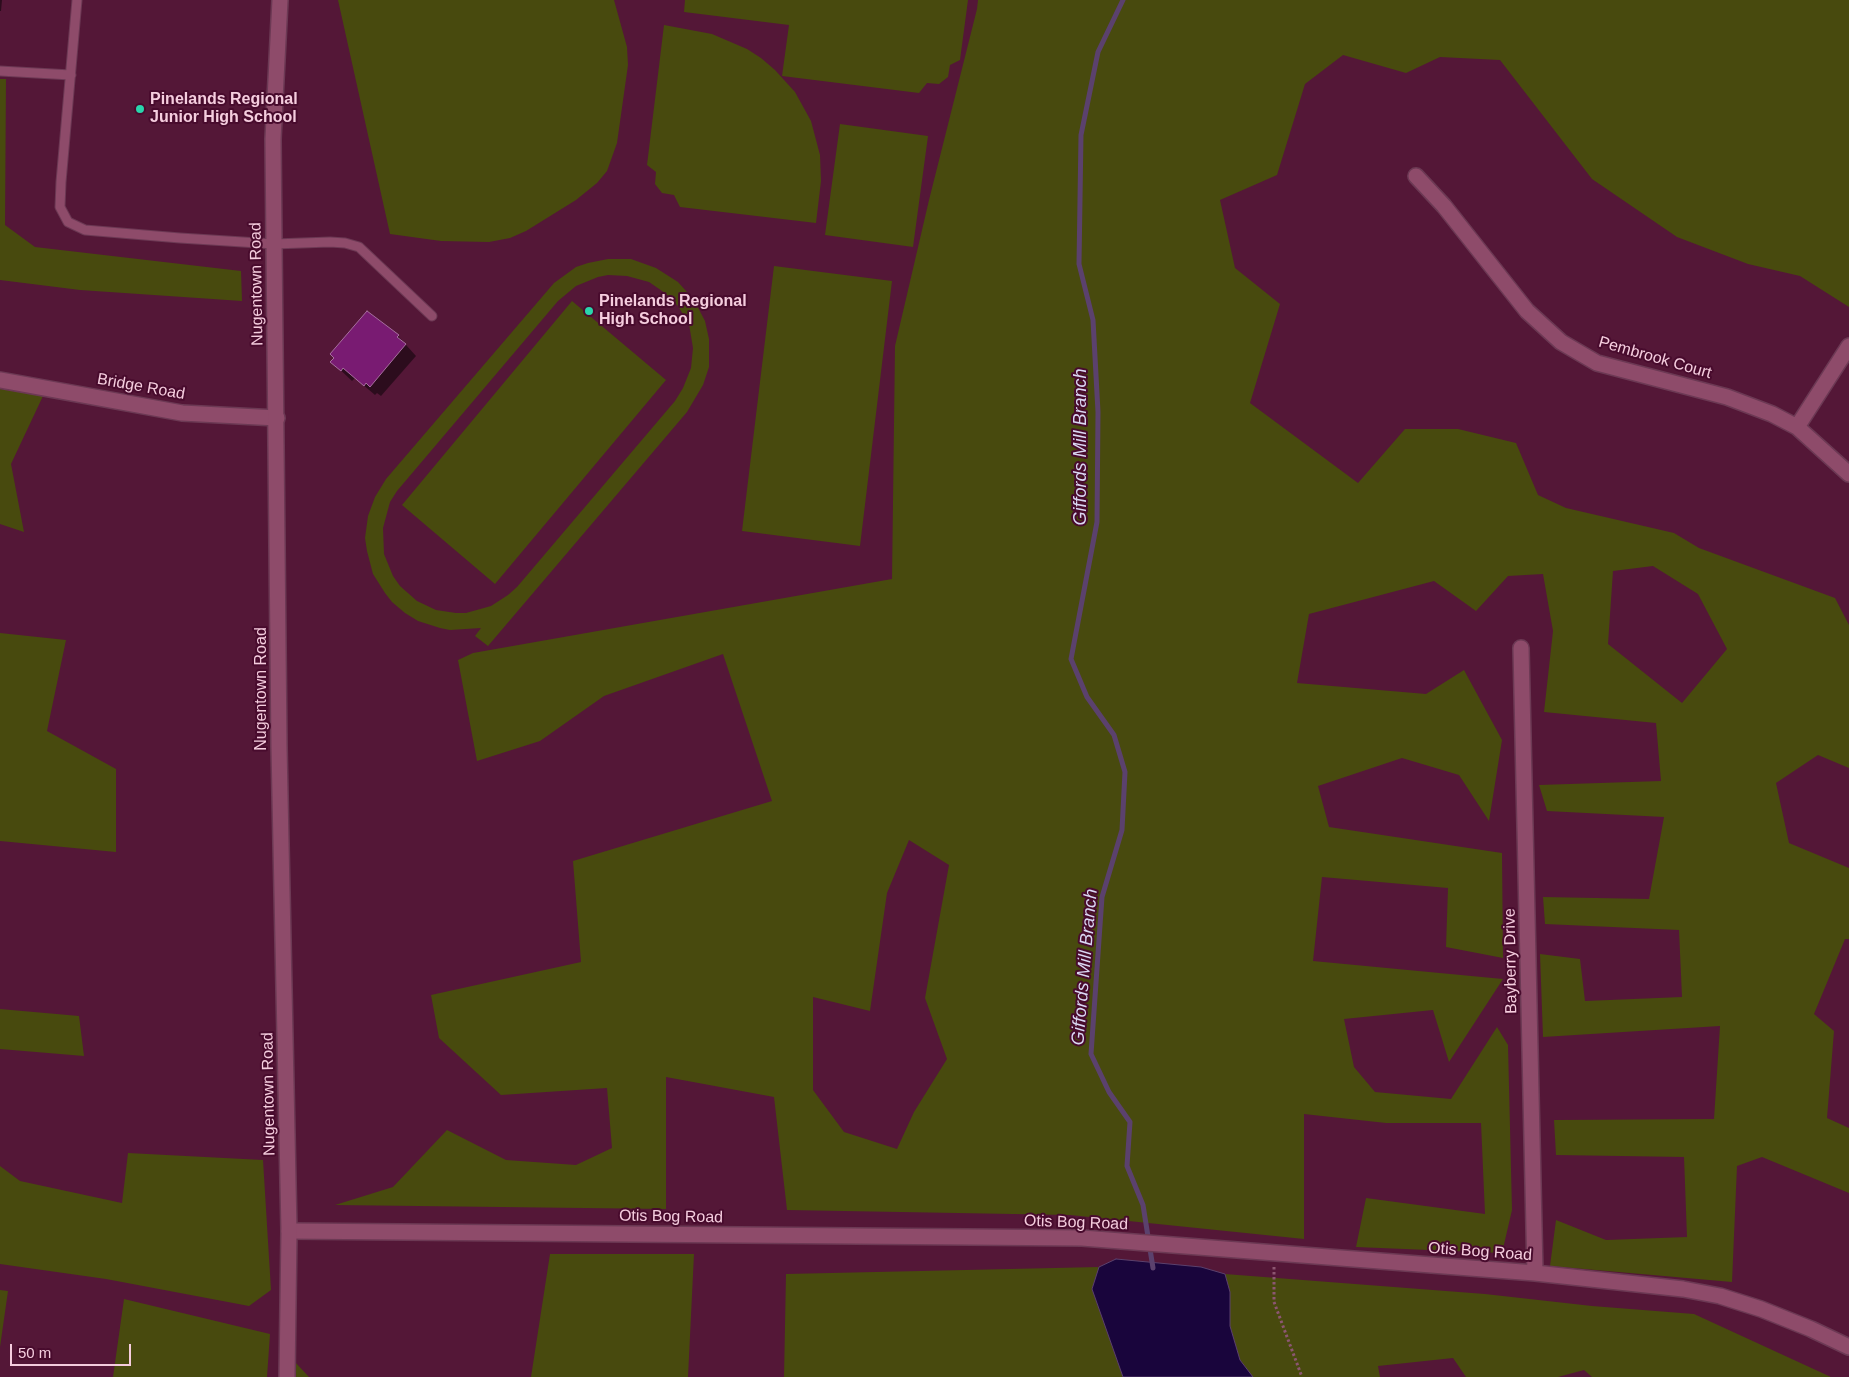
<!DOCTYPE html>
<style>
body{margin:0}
#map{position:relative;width:1849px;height:1377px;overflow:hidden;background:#541737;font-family:Helvetica,sans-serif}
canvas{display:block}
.scale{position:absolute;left:10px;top:1344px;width:121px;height:22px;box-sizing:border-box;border:2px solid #f5cdde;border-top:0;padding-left:6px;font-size:15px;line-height:18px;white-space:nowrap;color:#f5cdde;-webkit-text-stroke:4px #480b2d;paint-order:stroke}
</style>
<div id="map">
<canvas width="1849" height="1377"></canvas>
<div class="scale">50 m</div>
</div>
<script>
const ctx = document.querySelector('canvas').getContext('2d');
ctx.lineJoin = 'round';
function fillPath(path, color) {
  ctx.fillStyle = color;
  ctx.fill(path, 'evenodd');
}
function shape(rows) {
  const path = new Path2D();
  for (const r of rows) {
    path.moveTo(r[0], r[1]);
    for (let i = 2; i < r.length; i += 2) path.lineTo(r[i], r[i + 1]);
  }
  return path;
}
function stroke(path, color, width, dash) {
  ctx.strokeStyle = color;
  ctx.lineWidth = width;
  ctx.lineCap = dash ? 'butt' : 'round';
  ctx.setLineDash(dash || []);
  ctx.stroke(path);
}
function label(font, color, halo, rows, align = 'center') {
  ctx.font = font + ' Helvetica,sans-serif';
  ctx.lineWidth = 4;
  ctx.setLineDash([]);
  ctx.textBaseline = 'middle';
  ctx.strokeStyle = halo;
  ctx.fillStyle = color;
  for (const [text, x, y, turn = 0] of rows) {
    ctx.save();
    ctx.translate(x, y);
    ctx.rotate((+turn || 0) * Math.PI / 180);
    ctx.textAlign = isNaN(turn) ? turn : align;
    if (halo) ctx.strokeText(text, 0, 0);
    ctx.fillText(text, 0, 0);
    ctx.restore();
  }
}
const green = shape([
 [338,0,614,0,627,47,628,65,617,143,607,171,597,183,576,200,526,231,510,238,489,242,441,241,390,234],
 [685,0,968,0,960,60,950,65,948,77,939,84,927,83,919,93,782,76,789,25,684,12],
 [978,0,1849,0,1849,307,1800,276,1748,264,1677,237,1592,179,1500,60,1440,57,1406,73,1343,55,1305,84,1277,175,1220,200,1235,268,1280,304,1250,403,1358,483,1405,429,1458,429,1516,443,1538,495,1566,508,1674,533,1699,548,1835,598,1849,625,1849,768,1818,755,1776,783,1789,843,1849,868,1849,939,1845,939,1814,1014,1834,1031,1827,1118,1849,1128,1849,1193,1762,1157,1737,1166,1732,1282,1550,1266,1556,1220,1606,1240,1687,1237,1684,1157,1556,1155,1554,1120,1714,1119,1720,1026,1543,1037,1540,954,1580,959,1585,1001,1682,997,1679,930,1545,924,1543,897,1649,899,1664,817,1547,811,1539,785,1661,781,1656,723,1544,712,1553,631,1543,574,1508,576,1476,611,1434,581,1309,614,1297,683,1426,694,1464,670,1502,740,1489,821,1459,775,1402,758,1318,786,1329,827,1502,853,1503,958,1446,947,1448,888,1322,877,1313,961,1503,979,1449,1062,1433,1010,1344,1019,1354,1067,1375,1092,1451,1099,1497,1027,1508,1045,1512,1210,1502,1253,1356,1247,1366,1198,1485,1214,1481,1123,1386,1123,1304,1114,1304,1239,1070,1215,787,1210,774,1097,666,1077,666,1209,335,1205,393,1187,447,1130,506,1160,576,1165,612,1148,607,1088,501,1095,439,1038,431,995,581,962,573,861,772,801,723,654,604,696,540,741,477,761,458,660,473,653,892,579,895,346,929,200,977,9],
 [1653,566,1698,594,1727,649,1682,703,1608,644,1613,571],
 [909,840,949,865,925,998,947,1059,914,1112,897,1149,844,1132,813,1090,813,997,870,1011,887,893],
 [664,25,712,34,747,49,761,58,775,70,795,92,811,121,820,155,821,181,816,223,680,207,674,195,662,193,655,184,656,172,647,165],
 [0,79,6,79,5,225,35,247,241,271,242,301,80,290,0,280],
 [840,124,928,136,913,247,825,235],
 [608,259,631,259,656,268,678,282,694,300,705,321,709,339,709,367,703,385,687,412,488,646,475,636,481,628,450,630,440,628,418,621,405,613,392,602,385,593,373,574,367,551,365,538,368,516,375,497,386,479,554,283,576,267,588,263],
 [608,275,627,276,649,282,665,293,678,306,689,324,693,348,691,368,683,388,675,401,517,587,508,595,491,606,466,613,456,613,436,610,417,601,400,586,393,576,384,554,383,528,390,502,397,491,558,301,576,286,598,277],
 [774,266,892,281,860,546,742,531],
 [572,301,666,380,495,584,402,505],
 [0,389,43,396,11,464,24,532,0,524],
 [0,633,66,640,47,731,116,769,116,852,0,841],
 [0,1009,79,1016,84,1056,0,1049],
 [128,1153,263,1160,271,1290,249,1306,106,1279,0,1264,0,1166,20,1181,122,1203],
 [550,1254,694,1254,688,1377,531,1377],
 [1099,1267,1092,1289,1123,1377,784,1377,786,1274],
 [1225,1274,1485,1294,1592,1306,1694,1314,1831,1377,1592,1377,1584,1370,1558,1377,1466,1377,1453,1358,1378,1366,1380,1377,1253,1377,1240,1360,1230,1326,1230,1292],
 [0,1290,8,1291,0,1347],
 [124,1299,270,1334,267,1377,113,1377],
 [295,1362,309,1377,295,1377]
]);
const water = shape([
 [1116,1259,1201,1267,1225,1274,1230,1292,1230,1326,1240,1360,1253,1377,1123,1377,1092,1289,1099,1267,1116,1259]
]);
const shadow = shape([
 [0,0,2,0,1,11,0,11],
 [367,312,398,336,416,356,381,396,377,393,375,395,355,378,352,381,332,362]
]);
const stream = shape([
 [1123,0,1098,52,1081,135,1079,264,1093,320,1098,412,1097,522,1071,659,1087,697,1114,735,1125,772,1122,830,1102,897,1091,1054,1109,1092,1130,1122,1127,1166,1143,1205,1153,1268]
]);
const building = shape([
 [367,311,399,335,397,337,406,344,370,387,366,383,364,386,343,368,341,371,330,362,334,358,330,354,367,311]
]);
const path = shape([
 [1274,1267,1274,1302,1302,1377]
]);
const service = shape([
 [77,0,61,182,60,207,68,222,85,230,180,238,274,244,330,242,345,243,359,247,432,316],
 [0,71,71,75]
]);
const minor = shape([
 [1416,176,1444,206,1527,311,1561,342,1597,363,1727,397,1772,414,1797,427,1849,474],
 [0,380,182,413,277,418],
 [1797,427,1849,346],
 [1521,648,1535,1273],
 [289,1231,1082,1238,1535,1273,1683,1289,1720,1296,1761,1309,1811,1329,1849,1347]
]);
const tertiary = shape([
 [280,0,273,139,274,244,279,747,289,1231,287,1377]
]);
const markers = [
 [140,109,5,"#2ad5ac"],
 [589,311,5,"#2ad5ac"]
];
const poiNames = [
 ["Pinelands Regional",150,100],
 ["Junior High School",150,118],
 ["Pinelands Regional",599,302],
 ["High School",599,320]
];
const streetNames = [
 ["Nugentown Road",257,284,-91],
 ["Pembrook Court",1655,358,16],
 ["Bridge Road",141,387,10],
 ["Nugentown Road",262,689,-90],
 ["Bayberry Drive",1511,961,-91],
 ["Nugentown Road",269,1094,-91],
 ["Otis Bog Road",671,1217,1],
 ["Otis Bog Road",1076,1223,2],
 ["Otis Bog Road",1480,1252,4]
];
const waterNames = [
 ["Giffords Mill Branch",1081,447,-90],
 ["Giffords Mill Branch",1085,967,-85]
];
fillPath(green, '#484a0e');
fillPath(water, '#19053c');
stroke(water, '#5b416d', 1);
fillPath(shadow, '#0007');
stroke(stream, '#5b416d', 5);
fillPath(building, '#791b72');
stroke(building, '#a76f9f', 1);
stroke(service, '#6c3954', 11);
stroke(minor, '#6c3954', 18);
stroke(tertiary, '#6c3954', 18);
stroke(path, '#8c5671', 3, [2.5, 2.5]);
stroke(service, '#8e4b6a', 9);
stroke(minor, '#8e4b6a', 15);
stroke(tertiary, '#8e4b6a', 15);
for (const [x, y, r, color] of markers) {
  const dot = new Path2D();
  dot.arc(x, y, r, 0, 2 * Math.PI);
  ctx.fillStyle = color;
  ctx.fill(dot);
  stroke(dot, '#480b2d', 2);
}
label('bold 16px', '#f5cdde', '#480b2d', poiNames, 'left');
label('16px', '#f5cdde', '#480b2d', streetNames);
label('italic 18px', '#dad7f3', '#480b2d', waterNames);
</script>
